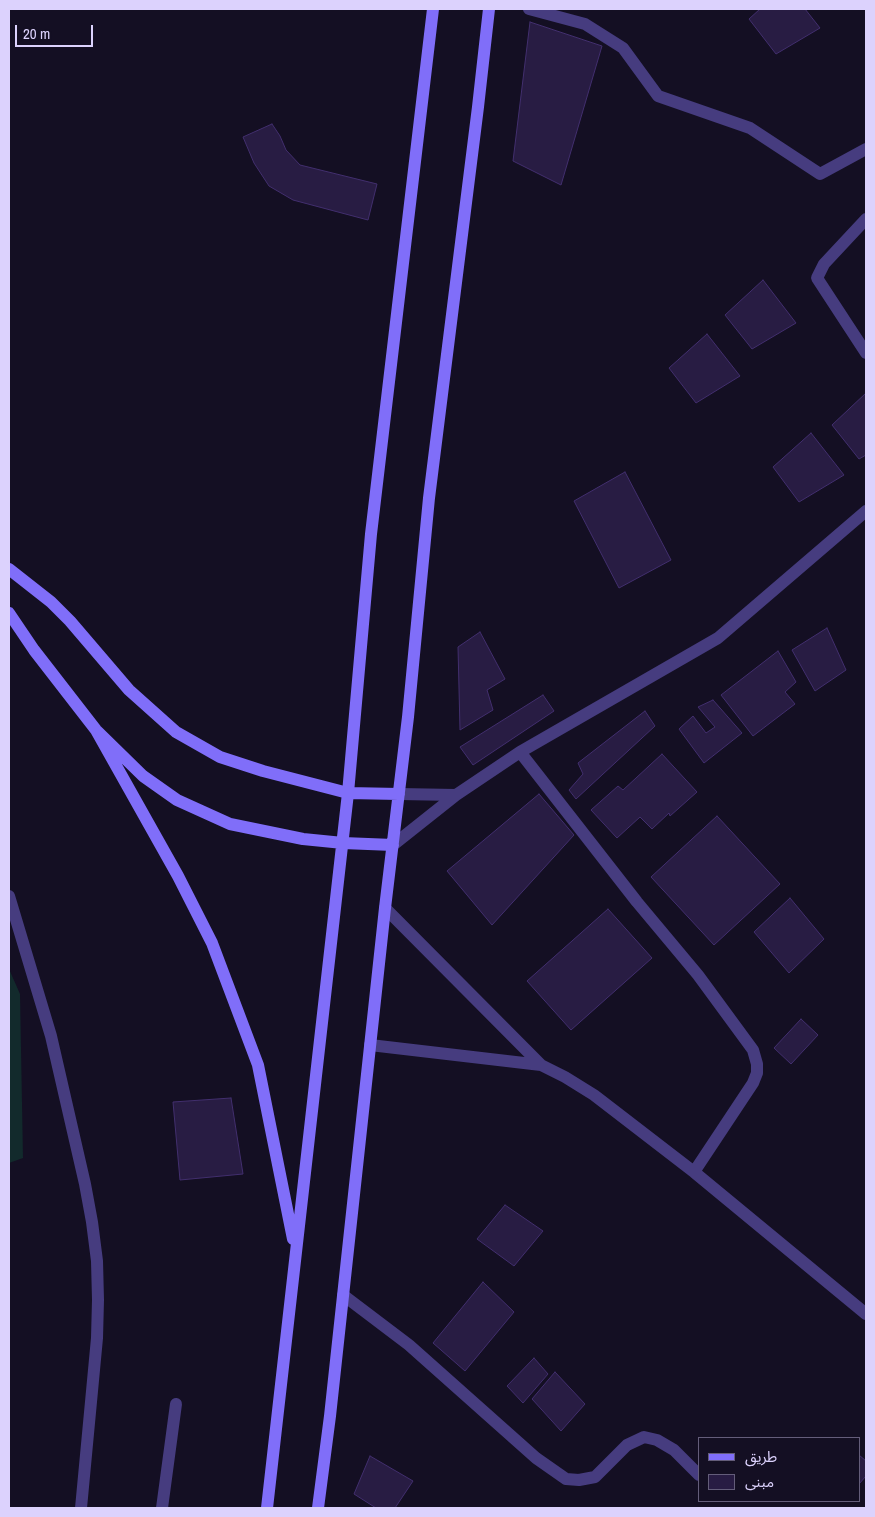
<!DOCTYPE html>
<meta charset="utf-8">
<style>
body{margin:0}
#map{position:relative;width:875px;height:1517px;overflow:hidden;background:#140f23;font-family:"Archivo Narrow","Noto Sans Arabic",sans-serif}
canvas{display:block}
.frame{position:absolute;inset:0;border:10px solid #dcd2fd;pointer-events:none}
.legend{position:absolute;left:698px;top:1437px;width:162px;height:65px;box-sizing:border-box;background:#140f23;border:1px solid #645d7a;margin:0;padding:6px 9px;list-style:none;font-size:15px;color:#dcd2fd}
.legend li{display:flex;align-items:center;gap:10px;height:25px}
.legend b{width:25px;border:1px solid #645d7a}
.scale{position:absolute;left:15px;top:25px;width:78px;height:22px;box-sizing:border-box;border:2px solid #dcd2fd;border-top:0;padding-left:6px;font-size:15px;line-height:18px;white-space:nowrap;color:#dcd2fd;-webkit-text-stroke:4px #140f23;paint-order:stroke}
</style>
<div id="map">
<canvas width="875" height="1517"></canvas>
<div class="frame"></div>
<ul class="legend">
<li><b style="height:6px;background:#806ef9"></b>طريق</li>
<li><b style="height:14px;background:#281c43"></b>مبنى</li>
</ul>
<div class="scale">20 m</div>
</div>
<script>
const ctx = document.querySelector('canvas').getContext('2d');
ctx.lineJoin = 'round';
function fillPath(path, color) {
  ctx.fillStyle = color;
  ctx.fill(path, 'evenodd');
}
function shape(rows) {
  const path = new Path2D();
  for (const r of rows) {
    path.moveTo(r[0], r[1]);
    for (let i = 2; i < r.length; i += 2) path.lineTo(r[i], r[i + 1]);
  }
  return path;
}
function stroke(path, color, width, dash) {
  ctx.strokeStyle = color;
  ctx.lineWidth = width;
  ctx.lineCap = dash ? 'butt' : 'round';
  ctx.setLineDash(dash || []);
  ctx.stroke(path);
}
const green = shape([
 [9,969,20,994,23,1158,9,1163]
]);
const building = shape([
 [760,9,805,9,820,28,776,54,749,19,760,9],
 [530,22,602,46,561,185,513,161,530,22],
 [272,124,280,136,286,150,300,165,377,184,368,220,293,200,269,186,254,163,243,137,272,124],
 [763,280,796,323,752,349,725,315,763,280],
 [707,334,740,376,696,403,669,368,707,334],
 [866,393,866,455,859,459,832,425,866,393],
 [811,433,844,475,799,502,773,467,811,433],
 [625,472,671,560,619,588,574,501,625,472],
 [827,628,846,670,815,691,792,650,827,628],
 [480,632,505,679,487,690,493,710,460,730,458,647,480,632],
 [778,651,796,682,785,692,795,704,753,736,721,695,778,651],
 [543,695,554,711,473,765,460,747,543,695],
 [713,700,742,733,704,763,679,729,693,716,706,733,715,727,698,707,713,700],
 [645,711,655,726,576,799,569,790,583,774,578,763,645,711],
 [662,754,697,792,670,816,669,813,652,829,640,817,617,838,591,810,618,786,623,790,662,754],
 [539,794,574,835,492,925,447,871,539,794],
 [717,816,780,884,714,945,651,877,717,816],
 [790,898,824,939,789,973,754,932,790,898],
 [608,909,652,958,571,1030,527,981,608,909],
 [801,1019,818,1035,791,1064,774,1048,801,1019],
 [231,1098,243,1174,180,1180,173,1102,231,1098],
 [505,1205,543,1231,514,1266,477,1239,505,1205],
 [483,1282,514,1312,465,1371,433,1343,483,1282],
 [534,1358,548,1374,523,1403,507,1386,534,1358],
 [555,1372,585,1404,561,1431,532,1399,555,1372],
 [859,1455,866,1461,866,1476,859,1484,859,1455],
 [370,1456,413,1481,395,1508,376,1508,354,1494,370,1456]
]);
const lane = shape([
 [9,896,51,1036,85,1184,92,1222,97,1261,98,1300,97,1338,81,1508],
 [162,1508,176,1404]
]);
const street = shape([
 [529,9,585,24,623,48,658,96,750,128,820,174,866,149],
 [866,219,824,264,817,278,866,353],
 [520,752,637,902,698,975,753,1050,757,1064,757,1073,753,1083,694,1172],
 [399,794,456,795],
 [393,845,456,795,520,752,718,638,866,511],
 [385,908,541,1065,565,1077,594,1095,694,1172,866,1314],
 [370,1045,541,1065],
 [343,1295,409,1345,536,1458,566,1479,579,1480,595,1477,627,1445,644,1437,657,1440,674,1450,699,1475]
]);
const secondary = shape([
 [9,569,51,602,70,621,129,690,176,732,220,757,263,771,348,793,399,794],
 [9,613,34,650,96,730,143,776,177,800,230,824,303,839,343,843,393,845],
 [96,730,178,876,212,943,258,1065,293,1239],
 [267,1508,348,793,371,534,433,9],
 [318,1508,330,1416,385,908,408,717,429,498,478,107,489,9]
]);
fillPath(green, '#122a2c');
fillPath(building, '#281c43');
stroke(building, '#422f6e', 1);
stroke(lane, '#463c7f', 12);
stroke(street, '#463c7f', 12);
stroke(secondary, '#806ef9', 12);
</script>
